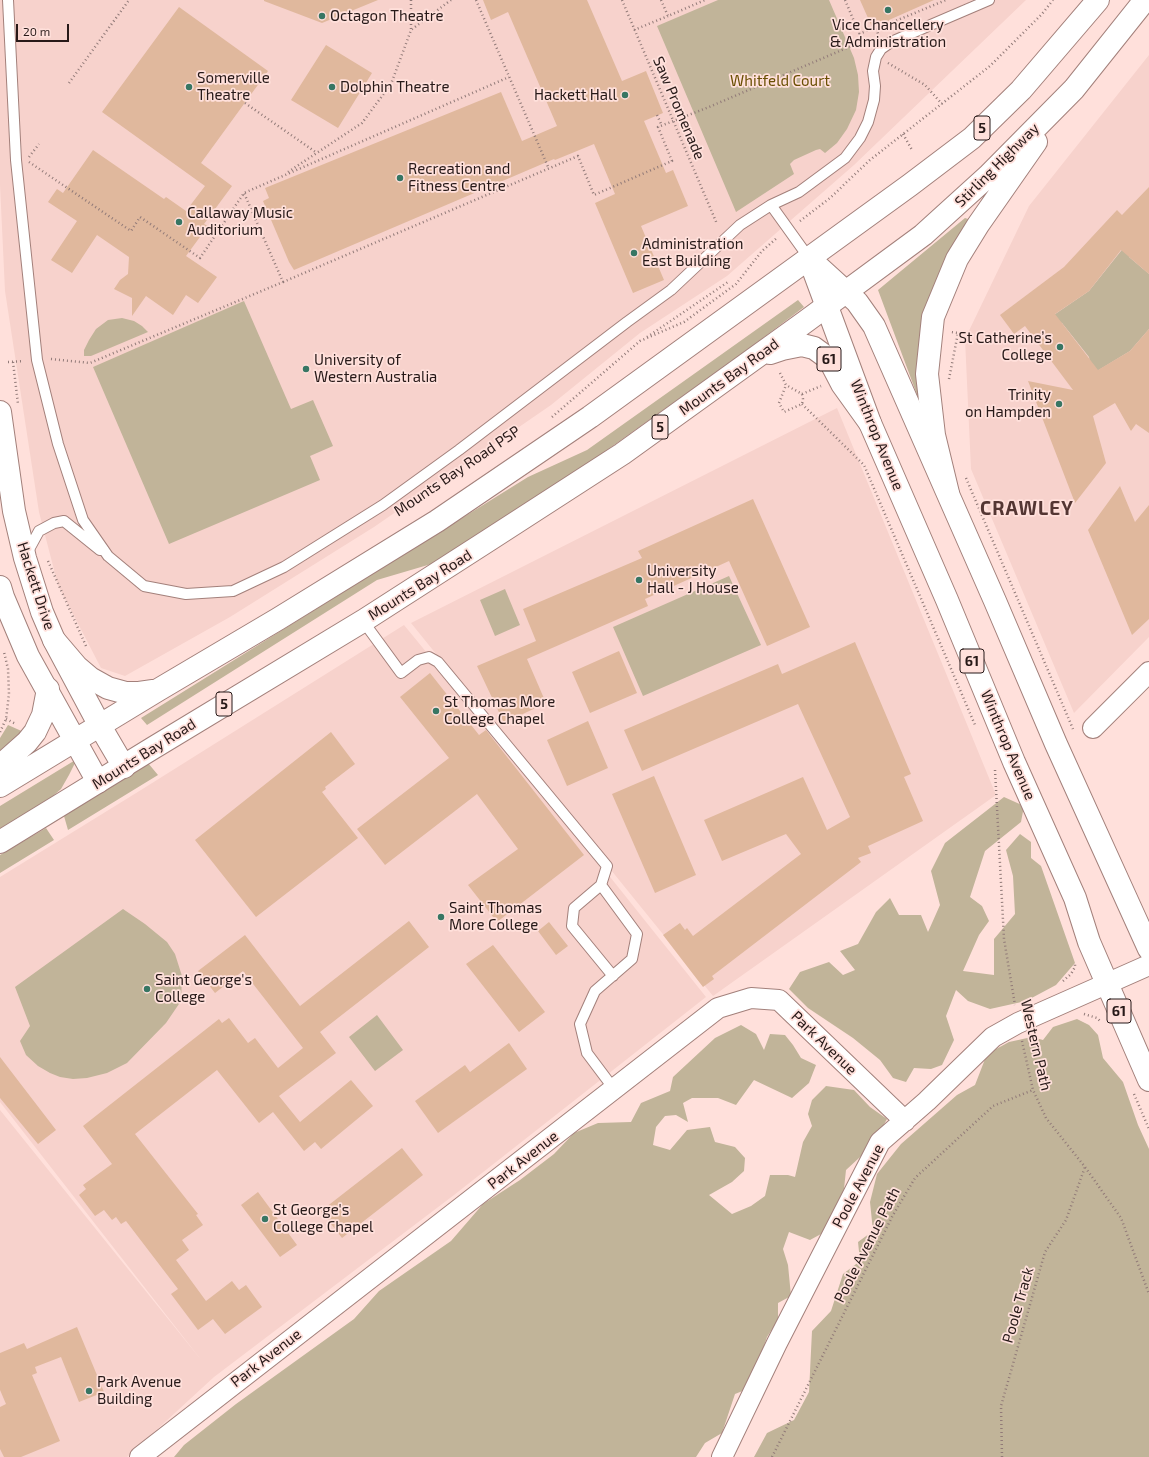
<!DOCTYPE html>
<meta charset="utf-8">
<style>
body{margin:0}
#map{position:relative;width:1149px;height:1457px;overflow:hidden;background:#ffe0db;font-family:"Exo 2",sans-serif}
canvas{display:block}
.scale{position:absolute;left:16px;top:24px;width:53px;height:18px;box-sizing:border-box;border:2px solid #271918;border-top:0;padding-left:5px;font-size:12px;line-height:14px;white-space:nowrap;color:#271918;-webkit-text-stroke:3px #ffe0db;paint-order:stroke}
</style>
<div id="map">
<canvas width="1149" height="1457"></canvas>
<div class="scale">20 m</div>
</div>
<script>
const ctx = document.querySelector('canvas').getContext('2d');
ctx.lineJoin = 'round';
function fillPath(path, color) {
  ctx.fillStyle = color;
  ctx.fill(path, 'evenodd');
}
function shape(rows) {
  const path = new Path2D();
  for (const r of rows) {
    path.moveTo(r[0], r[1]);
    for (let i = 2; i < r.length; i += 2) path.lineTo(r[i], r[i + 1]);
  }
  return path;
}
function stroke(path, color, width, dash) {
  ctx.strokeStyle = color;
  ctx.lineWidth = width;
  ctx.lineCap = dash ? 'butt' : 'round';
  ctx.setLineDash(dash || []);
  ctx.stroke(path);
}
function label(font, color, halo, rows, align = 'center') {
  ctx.font = font + ' "Exo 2",sans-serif';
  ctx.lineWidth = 3.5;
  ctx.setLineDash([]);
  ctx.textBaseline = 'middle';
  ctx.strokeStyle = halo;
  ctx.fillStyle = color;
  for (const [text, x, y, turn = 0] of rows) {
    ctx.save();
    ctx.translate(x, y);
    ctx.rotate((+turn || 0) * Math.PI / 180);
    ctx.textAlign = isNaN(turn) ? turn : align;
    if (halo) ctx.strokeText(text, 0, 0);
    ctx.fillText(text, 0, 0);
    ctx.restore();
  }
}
const built = shape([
 [0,0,1026,0,854,165,727,276,640,333,551,405,374,527,230,617,125,676,101,668,58,585,39,512,5,291,0,185],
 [1149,55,1149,637,1074,713,971,469,965,339,1029,206],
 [837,408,996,795,713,996,411,623],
 [404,625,579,838,706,997,454,1195,214,1377,127,1457,0,1457,0,1110,202,1361,0,1102,0,877,141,790]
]);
const green = shape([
 [718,0,829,0,854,58,858,75,859,92,856,110,847,129,837,143,825,153,820,149,816,150,794,160,790,164,794,174,736,212,657,26],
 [965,218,971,220,945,261,925,416,878,290],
 [1125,246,1131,252,1129,257,1149,274,1149,329,1130,351,1092,374,1089,357,1062,323,1048,319,1089,291],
 [798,300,804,307,743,353,600,455,470,543,438,562,377,580,147,725,141,718,528,477,587,450],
 [244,301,291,409,313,400,333,446,310,456,320,480,169,544,93,367],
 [122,318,134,321,142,326,148,332,91,356,84,356,84,350,89,340,96,329,108,320],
 [729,576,761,645,643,696,613,627],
 [505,589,520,625,495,636,480,600],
 [8,725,26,733,0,761,0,738],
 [77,759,69,775,61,789,44,804,0,832,0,806],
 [148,763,158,775,68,830,64,816],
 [1004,797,1024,806,1021,822,985,851,970,897,982,906,989,921,979,935,963,971,994,975,994,939,1015,914,1013,876,1006,850,1020,834,1031,842,1031,858,1041,866,1075,963,1056,985,1026,1001,990,1009,968,1001,956,990,946,1016,954,1040,942,1065,931,1069,914,1068,906,1082,893,1078,880,1060,853,1038,808,1008,789,989,800,972,829,962,843,975,855,970,840,951,858,944,876,912,890,898,899,915,921,915,928,932,940,905,931,871,945,843],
 [46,828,54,840,0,873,0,855],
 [123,909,145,924,167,942,175,954,182,976,181,1001,166,1023,127,1063,107,1073,87,1078,73,1079,60,1077,50,1073,38,1066,26,1055,20,1041,30,1026,15,987],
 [377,1015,403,1050,375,1071,349,1037],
 [1077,1019,1089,1025,1098,1035,1103,1058,1123,1082,1138,1125,1149,1149,1149,1457,754,1457,767,1433,794,1420,809,1392,812,1331,831,1311,843,1274,860,1261,858,1242,873,1231,870,1202,877,1174,901,1144,957,1095,975,1085,987,1054,1009,1042,1032,1037,1043,1040,1053,1027],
 [741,1025,756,1034,764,1050,770,1034,785,1035,793,1045,801,1058,816,1065,809,1083,792,1098,754,1080,736,1105,718,1098,692,1098,683,1103,688,1122,676,1115,665,1116,656,1127,653,1145,670,1150,687,1130,710,1127,715,1142,735,1147,745,1158,744,1171,732,1182,709,1195,732,1214,751,1206,765,1196,770,1175,788,1175,795,1177,803,1142,812,1126,808,1114,812,1100,826,1086,854,1090,870,1107,887,1119,872,1146,846,1170,844,1189,832,1228,810,1240,789,1232,783,1249,788,1265,791,1296,778,1303,778,1320,767,1337,750,1388,735,1394,722,1433,705,1443,696,1457,174,1457,184,1445,236,1404,354,1319,379,1291,451,1241,483,1204,520,1180,554,1154,574,1133,598,1123,631,1122,641,1103,670,1091,673,1077,715,1038]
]);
const building = shape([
 [264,0,378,0,322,23,264,1],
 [483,0,587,0,622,81,646,71,663,113,644,121,666,173,673,170,688,206,641,226,664,280,633,293,595,203,615,194,594,144,555,160,554,159,294,270,289,262,263,201,269,198,265,188,501,92,522,141,557,126,508,12,491,20],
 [860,0,934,0,889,20,892,25,879,31,877,25,872,27],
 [179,7,268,71,201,163,232,186,204,224,208,226,186,256,217,277,198,303,186,295,173,315,146,296,132,316,132,298,114,289,120,280,128,274,129,257,97,235,72,273,51,260,77,221,48,202,57,189,63,193,93,150,164,199,166,197,186,211,205,186,102,112],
 [326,45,372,73,338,128,291,100],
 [1149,187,1149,274,1121,250,1089,291,1055,314,1098,370,1130,351,1149,329,1149,433,1136,424,1131,431,1115,403,1093,416,1106,463,1075,503,1028,381,1073,390,1025,326,1014,334,1000,315,1064,267,1117,210,1122,215],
 [1120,486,1135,522,1149,505,1149,619,1132,635,1088,530],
 [753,499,810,627,767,646,729,561,645,599,648,606,527,659,546,703,504,723,477,666,536,641,523,609,642,558,638,551],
 [855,642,911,774,904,777,923,821,868,846,871,853,858,858,861,862,720,970,712,976,714,979,703,987,663,935,680,923,685,930,687,928,693,936,801,854,786,834,722,861,704,820,803,777,827,830,850,817,798,704,642,771,624,730,778,664,782,674],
 [619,651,637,693,590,713,572,672],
 [430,673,479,735,486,730,584,855,497,922,468,885,518,849,477,794,385,865,357,829,449,758,400,697],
 [588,721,608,768,567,786,547,740],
 [331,732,355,764,325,787,326,789,322,792,358,838,256,917,195,840],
 [654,776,696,875,655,893,612,794],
 [409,921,429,947,320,1032,336,1053,279,1096,300,1122,351,1080,373,1106,321,1149,315,1142,304,1151,273,1112,259,1123,217,1070,135,1134,198,1214,196,1215,203,1225,182,1240,189,1250,176,1260,206,1301,232,1281,239,1290,246,1285,262,1307,225,1334,213,1319,198,1330,171,1294,178,1289,126,1221,121,1224,116,1217,112,1220,104,1210,95,1216,79,1195,86,1189,83,1185,112,1164,83,1126,219,1019,222,1023,229,1018,248,1043,255,1038,278,1068,303,1048,243,971,215,993,198,971,245,935,300,1006],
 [549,922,568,946,556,955,538,931],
 [493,945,545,1012,519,1032,466,964],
 [509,1043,527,1069,438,1133,415,1101,465,1065,470,1072],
 [0,1057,56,1130,38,1144,0,1098],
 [402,1148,423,1175,342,1238,321,1211],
 [258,1192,297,1245,280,1257,241,1205],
 [77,1327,104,1392,79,1402,61,1357,35,1367,37,1373,32,1375,60,1441,21,1457,4,1457,0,1449,0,1407,6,1404,0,1390,0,1353,24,1343,27,1349]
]);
const path = shape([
 [476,0,549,169],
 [622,0,717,224],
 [661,0,668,16,705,0],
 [845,0,865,47],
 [895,26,893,22,946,0],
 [411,29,411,0],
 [634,30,668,16],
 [859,34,876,27,878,34,880,33],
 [888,63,925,85,942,104],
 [69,83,129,0],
 [245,103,317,153],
 [657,115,662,126],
 [903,134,912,150],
 [29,157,39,144],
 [29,162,131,231,140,217,200,258,244,193,509,77],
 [288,172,362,123,391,84,411,30,451,0],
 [800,221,830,198,870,160,990,66,1042,14,1053,0],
 [283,282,578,156,594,195,672,161,658,127,709,107,863,41],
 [647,337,728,282],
 [51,359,90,363,283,282,244,193],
 [8,362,24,361],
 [13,362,18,404],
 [780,373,786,385,802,394,803,399,802,404,784,412,779,403,786,385],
 [949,379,958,333,951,332],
 [802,394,821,386],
 [802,404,864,465,975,725],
 [552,417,640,341,684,322,736,284,762,251,778,237],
 [966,478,1073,729],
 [48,561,86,646],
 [6,719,16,724],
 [0,732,6,719,9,694,8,669,4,652],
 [995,770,1004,939,1015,1005],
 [1063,981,1071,974,1075,967,1075,962],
 [1084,1014,1097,1018,1101,1022],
 [1022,1041,1033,1090,1046,1118,1085,1167,1121,1218,1149,1294],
 [1134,1094,1149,1129],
 [772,1457,893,1215,915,1178,993,1106,1033,1090],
 [1002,1457,1001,1406,1045,1252,1066,1220,1085,1167]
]);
const service = shape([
 [8,0,16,160,37,360,58,444,83,520,108,556,144,586,186,594,233,591,284,567,383,505,459,450,627,322,671,290,740,225,771,205,799,192,845,158,860,138,868,122,874,100,875,86,873,71,876,57,881,49,891,42,989,0],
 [771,205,809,258],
 [27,553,39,531,54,523,64,521,100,550],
 [363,621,401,673,418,660,429,657,438,662,607,866,601,885,637,934,632,959,595,991,580,1024,587,1053,614,1089],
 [601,885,574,908,572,926,613,976]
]);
const minor = shape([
 [1093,728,1149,672],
 [140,1457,718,1008,751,998,779,1000,905,1121],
 [722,1457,777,1343,880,1142,927,1101,993,1037,1018,1023,1149,965]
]);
const secondary = shape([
 [0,412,14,511,25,558,42,612,54,640,100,726,124,767],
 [0,587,3,597,28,656,98,782]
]);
const primary = shape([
 [809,258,870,423,947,600,1014,762,1075,898,1089,942,1149,1080],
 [811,260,857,302,874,326,995,601,1056,744,1149,949]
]);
const trunk = shape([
 [770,353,782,349,802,345,814,348,829,359,842,384,870,423],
 [948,493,934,435,927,374,933,317,957,259,978,225,1036,142],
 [54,640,77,667,90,678,108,688,126,693,139,693,153,691],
 [0,766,27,742,35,732,43,715,48,689],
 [0,786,158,690,278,619,437,521,590,417,910,185,972,138,1021,90,1098,0],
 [0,842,153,748,363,621,489,540,622,454,805,322,923,235,988,176,1074,89,1145,0]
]);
const markers = [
 [888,10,4,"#377663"],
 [322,16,4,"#377663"],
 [189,87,4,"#377663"],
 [332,87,4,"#377663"],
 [625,95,4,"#377663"],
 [400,178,4,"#377663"],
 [179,222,4,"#377663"],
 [634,253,4,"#377663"],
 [1060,347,4,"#377663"],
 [306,369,4,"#377663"],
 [1059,404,4,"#377663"],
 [639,580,4,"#377663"],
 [436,711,4,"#377663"],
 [441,917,4,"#377663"],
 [147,989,4,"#377663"],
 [265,1219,4,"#377663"],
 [89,1391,4,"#377663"]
];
const shields = [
 [982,128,16],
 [829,359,24],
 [660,427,16],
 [972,661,24],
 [224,704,16],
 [1119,1011,24]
];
const shieldNames = [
 ["5",982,128],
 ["61",829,359],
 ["5",660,427],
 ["61",972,661],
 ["5",224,704],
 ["61",1119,1011]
];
const poiNames = [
 ["Octagon Theatre",330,16],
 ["Vice Chancellery",888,25,"center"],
 ["& Administration",888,42,"center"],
 ["Somerville",197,78],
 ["Theatre",197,95],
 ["Dolphin Theatre",340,87],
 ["Hackett Hall",617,95,"right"],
 ["Recreation and",408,169],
 ["Fitness Centre",408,186],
 ["Callaway Music",187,213],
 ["Auditorium",187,230],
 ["Administration",642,244],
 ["East Building",642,261],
 ["St Catherine’s",1052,338,"right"],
 ["College",1052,355,"right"],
 ["University of",314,360],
 ["Western Australia",314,377],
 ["Trinity",1051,395,"right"],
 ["on Hampden",1051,412,"right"],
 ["University",647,571],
 ["Hall - J House",647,588],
 ["St Thomas More",444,702],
 ["College Chapel",444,719],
 ["Saint Thomas",449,908],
 ["More College",449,925],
 ["Saint George's",155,980],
 ["College",155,997],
 ["St George's",273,1210],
 ["College Chapel",273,1227],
 ["Park Avenue",97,1382],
 ["Building",97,1399]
];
const parkNames = [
 ["Whitfeld Court",780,81]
];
const streetNames = [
 ["Saw Promenade",679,108,67],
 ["Stirling Highway",997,165,-45],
 ["Mounts Bay Road",729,377,-36],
 ["Winthrop Avenue",877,435,68],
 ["Mounts Bay Road PSP",457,471,-34],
 ["Mounts Bay Road",420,585,-32],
 ["Hackett Drive",36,586,72],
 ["Winthrop Avenue",1008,745,67],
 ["Mounts Bay Road",144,754,-32],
 ["Park Avenue",824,1043,44],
 ["Western Path",1036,1045,77],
 ["Park Avenue",523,1160,-38],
 ["Poole Avenue",858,1186,-62],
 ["Poole Avenue Path",867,1245,-63],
 ["Poole Track",1018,1305,-74],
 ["Park Avenue",266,1358,-38]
];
const districtNames = [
 ["CRAWLEY",1027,509]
];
fillPath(built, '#f7d2cc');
fillPath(green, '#c1b499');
fillPath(building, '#e0b89d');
stroke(service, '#a3807b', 12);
stroke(minor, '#a3807b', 22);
stroke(secondary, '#a3807b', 24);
stroke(primary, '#a3807b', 24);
stroke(trunk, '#a3807b', 24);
stroke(path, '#917a78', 2.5, [1, 3]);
stroke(service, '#fff', 10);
stroke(minor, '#fff', 20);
stroke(secondary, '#fff', 22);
stroke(primary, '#fff', 22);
stroke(trunk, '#fff', 22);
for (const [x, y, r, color] of markers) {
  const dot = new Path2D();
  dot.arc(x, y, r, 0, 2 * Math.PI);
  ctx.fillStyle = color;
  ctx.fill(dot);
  stroke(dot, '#ffe0db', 1.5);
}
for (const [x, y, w] of shields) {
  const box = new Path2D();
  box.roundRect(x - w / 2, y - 12, w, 24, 3);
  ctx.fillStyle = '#ffe0db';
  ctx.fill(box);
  stroke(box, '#271918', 1);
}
label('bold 14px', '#271918', null, shieldNames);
label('15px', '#271918', '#ffe0db', poiNames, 'left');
label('15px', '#6a4f03', '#ffe0db', parkNames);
label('15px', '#271918', '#ffe0db', streetNames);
ctx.letterSpacing = '1px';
label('bold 19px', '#543633', '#ffe0db', districtNames);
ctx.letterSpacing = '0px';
</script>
